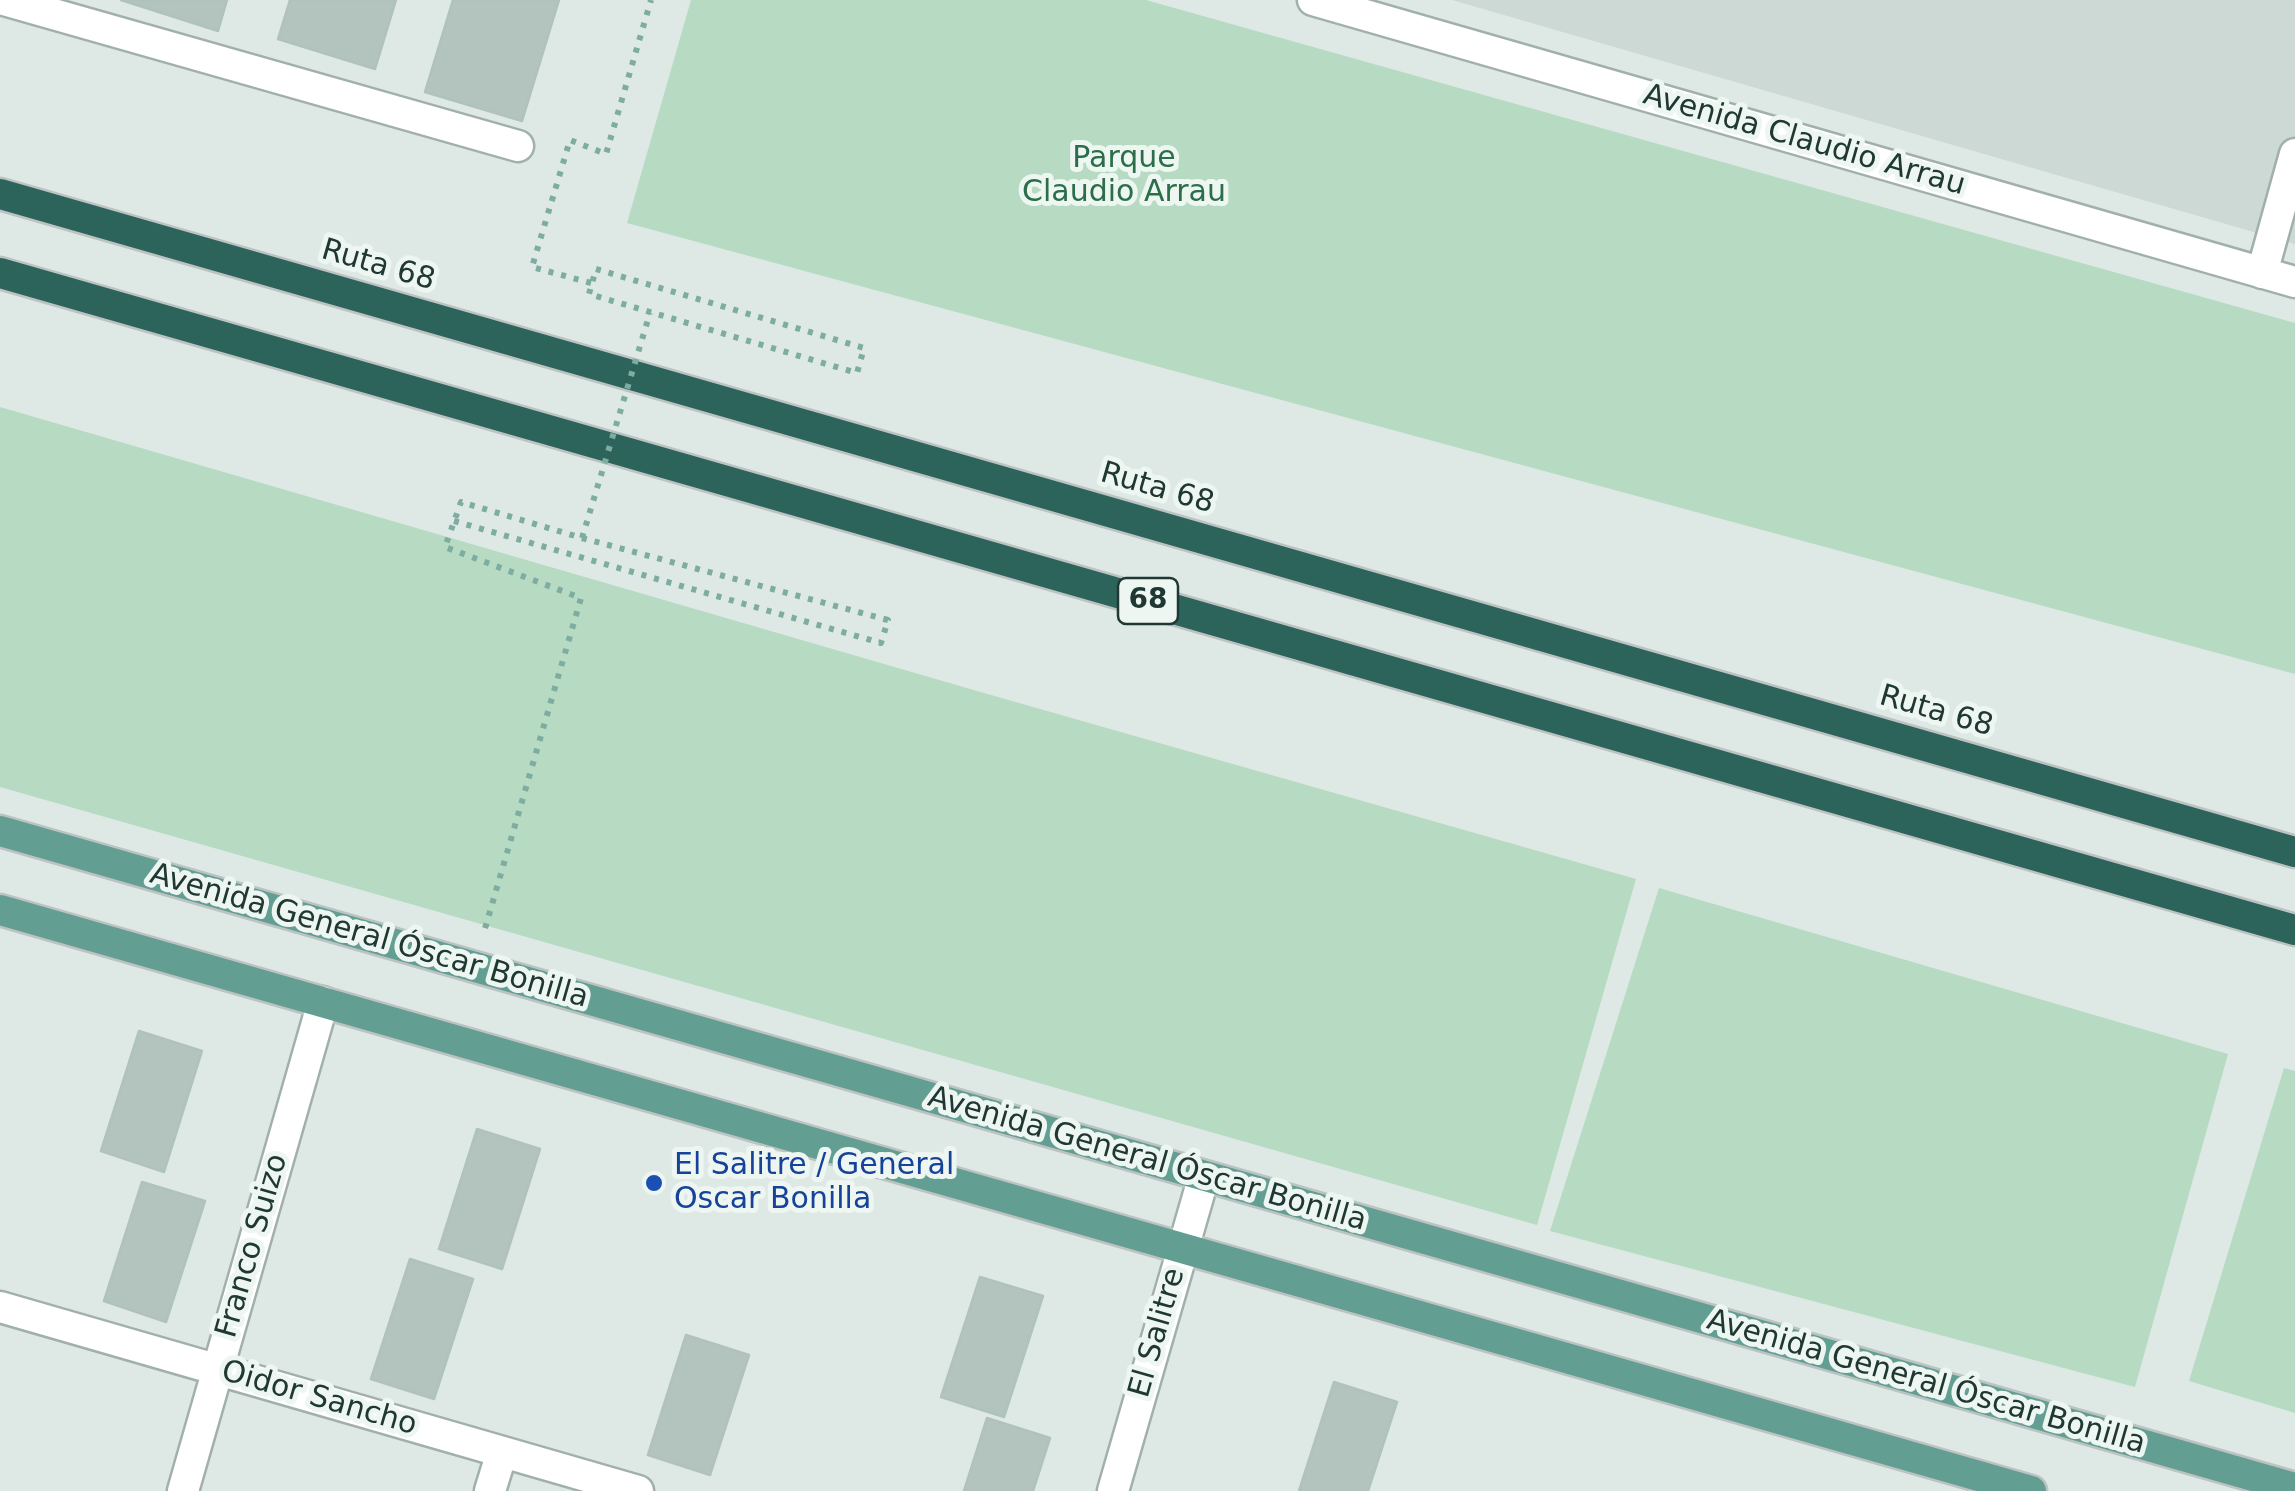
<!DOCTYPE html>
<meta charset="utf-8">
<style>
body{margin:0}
canvas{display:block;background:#dee9e5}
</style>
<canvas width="2295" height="1491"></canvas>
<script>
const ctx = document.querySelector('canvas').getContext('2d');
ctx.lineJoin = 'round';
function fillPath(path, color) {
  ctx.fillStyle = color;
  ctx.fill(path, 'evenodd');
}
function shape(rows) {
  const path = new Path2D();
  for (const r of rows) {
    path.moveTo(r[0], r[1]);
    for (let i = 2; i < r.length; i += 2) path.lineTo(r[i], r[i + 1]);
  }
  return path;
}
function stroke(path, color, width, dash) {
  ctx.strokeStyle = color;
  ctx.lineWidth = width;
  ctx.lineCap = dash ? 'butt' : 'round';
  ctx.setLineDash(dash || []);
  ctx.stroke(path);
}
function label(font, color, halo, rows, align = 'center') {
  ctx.font = font + ' "DejaVu Sans",sans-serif';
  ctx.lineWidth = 10;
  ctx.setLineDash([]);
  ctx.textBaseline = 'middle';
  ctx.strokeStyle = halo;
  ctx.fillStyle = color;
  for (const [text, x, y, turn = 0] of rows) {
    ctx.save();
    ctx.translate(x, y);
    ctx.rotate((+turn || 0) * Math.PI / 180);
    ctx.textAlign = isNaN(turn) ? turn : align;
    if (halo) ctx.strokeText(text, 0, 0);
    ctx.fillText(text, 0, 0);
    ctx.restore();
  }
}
const built = shape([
 [1452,0,2295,0,2295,244]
]);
const green = shape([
 [691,0,1146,0,2295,323,2295,674,627,223],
 [0,407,984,693,1636,879,1537,1225,0,787],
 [1659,888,2228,1054,2135,1387,1550,1231],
 [2284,1068,2295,1071,2295,1413,2189,1381]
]);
const building = shape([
 [121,0,227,0,218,31,121,0],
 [290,0,396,0,375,69,278,39,290,0],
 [453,0,559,0,522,121,425,92,453,0],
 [139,1031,202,1051,164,1172,101,1151,139,1031],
 [477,1129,540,1149,502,1269,439,1249,477,1129],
 [142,1182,205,1201,166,1322,104,1301,142,1182],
 [410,1259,473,1279,434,1399,371,1379,410,1259],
 [980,1277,1043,1296,1004,1417,941,1397,980,1277],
 [686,1335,749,1355,710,1475,648,1455,686,1335],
 [1334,1382,1397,1402,1368,1491,1299,1491,1334,1382],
 [987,1418,1050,1438,1033,1491,964,1491,987,1418]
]);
const path = shape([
 [596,269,864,348,857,373,589,294,596,269],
 [591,283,532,267,570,140,606,154,651,0],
 [454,521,881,643,888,620,582,538,461,502,445,547,581,598,484,932]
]);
const minor = shape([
 [4,0,518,146],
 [1313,0,2295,282],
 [2262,273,2295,154],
 [0,1307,638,1491],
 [183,1491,323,1002],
 [490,1491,502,1452],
 [1113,1491,1204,1176]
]);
const major = shape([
 [0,831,2295,1488],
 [0,910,2031,1491]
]);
const highway = shape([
 [0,194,2295,852],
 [0,273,2295,930]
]);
const pathBridge = shape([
 [582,538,650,313]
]);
const markers = [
 [654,1183,10,"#1a4fb4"]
];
const shields = [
 [1148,601,60]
];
const shieldNames = [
 ["68",1148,601]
];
const streetNames = [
 ["Avenida Claudio Arrau",1804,141,16],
 ["Ruta 68",378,266,16],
 ["Ruta 68",1157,489,16],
 ["Ruta 68",1936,712,16],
 ["Avenida General Óscar Bonilla",369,937,16],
 ["Avenida General Óscar Bonilla",1147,1160,16],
 ["Franco Suizo",253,1246,-74],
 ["El Salitre",1158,1333,-74],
 ["Avenida General Óscar Bonilla",1926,1383,16],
 ["Oidor Sancho",319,1399,16]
];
const parkNames = [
 ["Parque",1124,159],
 ["Claudio Arrau",1124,193]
];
const transitNames = [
 ["El Salitre / General",674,1166],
 ["Oscar Bonilla",674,1200]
];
fillPath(built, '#ccd9d4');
fillPath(green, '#b6dac2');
fillPath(building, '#b3c4be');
stroke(building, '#b0c2bc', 2.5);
stroke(minor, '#a1b0ac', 35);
stroke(major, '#bcc3c2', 35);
stroke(highway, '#bcc3c2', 35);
stroke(path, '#7eaca1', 6, [5, 8]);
stroke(minor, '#fff', 30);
stroke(major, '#639e93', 30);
stroke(highway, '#2c645c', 30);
stroke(pathBridge, '#7eaca1', 6, [5, 8]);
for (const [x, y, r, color] of markers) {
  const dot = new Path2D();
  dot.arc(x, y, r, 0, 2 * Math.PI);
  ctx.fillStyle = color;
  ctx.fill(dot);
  stroke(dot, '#eef6f2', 4);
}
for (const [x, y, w] of shields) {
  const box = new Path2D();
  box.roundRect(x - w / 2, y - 23, w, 46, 8);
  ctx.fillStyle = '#eef6f2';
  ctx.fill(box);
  stroke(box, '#203833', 2.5);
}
label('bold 28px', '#203833', null, shieldNames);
label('30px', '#203833', '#eef6f2', streetNames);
label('30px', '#2b6e49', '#eef6f2', parkNames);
label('30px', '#164399', '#eef6f2', transitNames, 'left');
</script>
